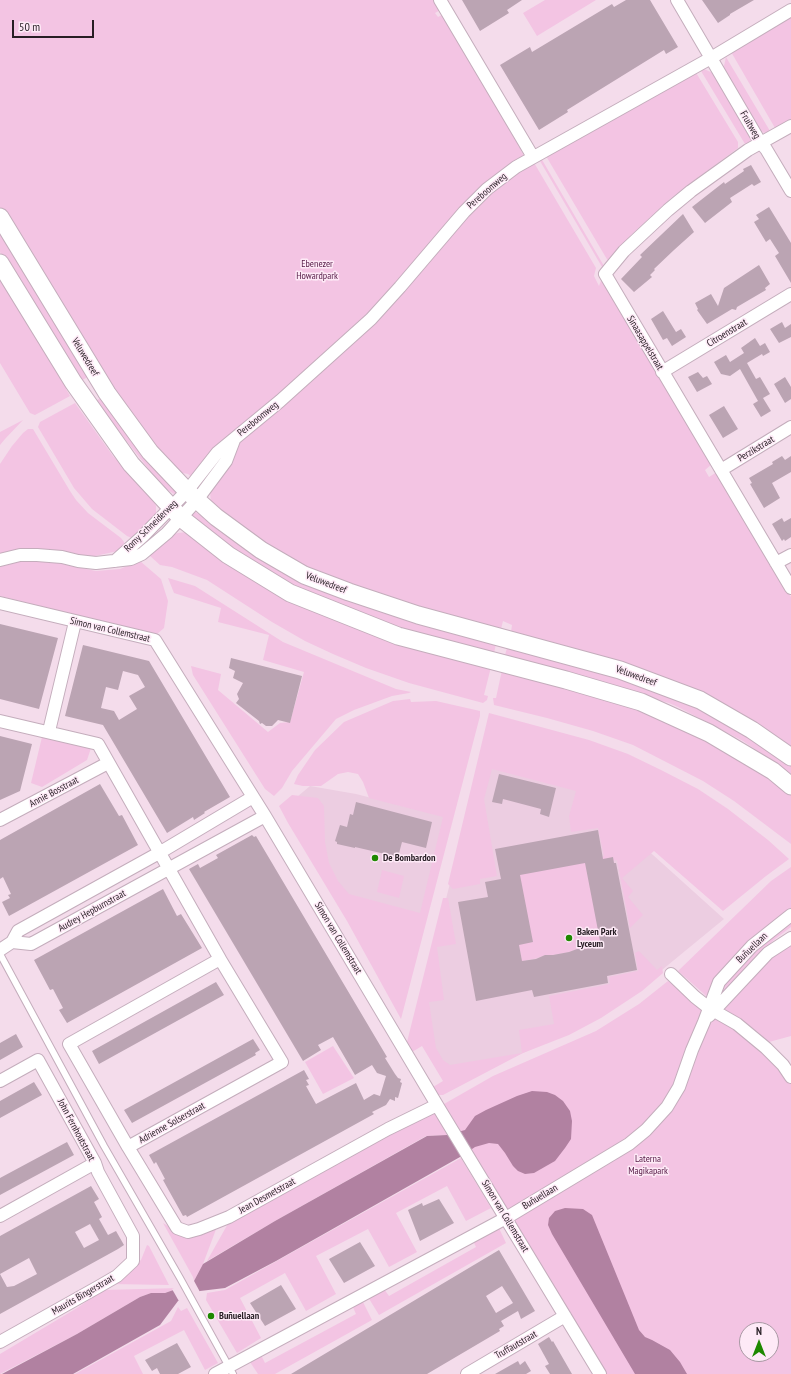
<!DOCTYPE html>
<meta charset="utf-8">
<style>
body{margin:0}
#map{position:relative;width:791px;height:1374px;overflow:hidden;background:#f4dceb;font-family:"PT Sans Narrow",sans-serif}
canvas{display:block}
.north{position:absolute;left:739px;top:1322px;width:40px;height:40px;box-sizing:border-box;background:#feeaf7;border:1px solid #a898a3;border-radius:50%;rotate:0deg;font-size:11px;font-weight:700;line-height:16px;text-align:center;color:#271e24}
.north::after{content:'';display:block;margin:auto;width:14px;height:18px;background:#1e8800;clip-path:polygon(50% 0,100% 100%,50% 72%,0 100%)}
.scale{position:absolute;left:12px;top:20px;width:82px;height:18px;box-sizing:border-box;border:2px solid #271e24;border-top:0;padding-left:5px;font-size:12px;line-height:14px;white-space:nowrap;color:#271e24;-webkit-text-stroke:3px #feeaf7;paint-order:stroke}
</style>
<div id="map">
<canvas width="791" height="1374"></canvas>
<div class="north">N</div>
<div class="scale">50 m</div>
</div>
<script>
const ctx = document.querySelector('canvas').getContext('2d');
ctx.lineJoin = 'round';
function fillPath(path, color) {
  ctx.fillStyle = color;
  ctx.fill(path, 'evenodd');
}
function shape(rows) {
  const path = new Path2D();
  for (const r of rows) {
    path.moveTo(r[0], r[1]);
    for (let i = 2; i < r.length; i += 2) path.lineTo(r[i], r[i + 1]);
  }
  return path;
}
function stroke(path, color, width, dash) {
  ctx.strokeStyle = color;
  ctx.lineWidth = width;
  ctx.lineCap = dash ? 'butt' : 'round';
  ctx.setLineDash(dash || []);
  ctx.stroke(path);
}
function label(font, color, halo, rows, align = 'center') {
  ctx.font = font + ' "PT Sans Narrow",sans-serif';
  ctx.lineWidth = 3;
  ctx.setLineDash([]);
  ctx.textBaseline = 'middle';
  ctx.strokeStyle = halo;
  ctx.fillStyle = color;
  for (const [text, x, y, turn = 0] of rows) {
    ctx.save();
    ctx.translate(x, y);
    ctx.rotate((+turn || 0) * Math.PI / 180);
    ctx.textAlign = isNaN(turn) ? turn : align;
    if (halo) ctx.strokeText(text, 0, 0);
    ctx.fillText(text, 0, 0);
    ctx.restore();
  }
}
const built = shape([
 [485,758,583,782,612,818,724,919,640,988,563,1036,447,1085,417,1019,448,891],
 [310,786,356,794,446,817,421,923,337,899,284,808]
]);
const green = shape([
 [0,0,435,0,442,9,435,13,438,17,442,15,521,144,518,145,519,147,523,146,523,150,521,151,529,163,533,161,596,268,594,276,599,286,602,278,712,464,705,470,709,477,717,472,791,597,791,750,767,733,511,632,512,625,503,621,501,629,425,611,308,569,254,537,211,504,210,492,197,492,197,488,200,484,188,474,177,472,138,429,57,303,0,207],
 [545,0,596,0,537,36,523,13],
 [791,15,791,119,775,128,730,50],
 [726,57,770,131,764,133,760,130,725,72,724,66],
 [704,69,715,74,751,136,751,140,748,144,745,144,701,71],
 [695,71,738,142,738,148,670,199,630,236,608,261,546,156],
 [541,158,604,266,602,267,540,161],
 [0,228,89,376,81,381,55,347,0,252],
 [0,273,68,387,66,389,70,396,35,415,30,413,0,363],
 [103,397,178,491,176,493,174,494,162,486,95,401],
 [75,403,113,456,153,499,156,506,156,515,148,526,132,538,127,536,92,509,74,488,38,427,40,422],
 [23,420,5,439,0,445,0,432],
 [28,429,33,429,70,491,76,500,88,513,121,538,124,542,124,547,118,551,95,556,0,555,0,464,12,446,23,433],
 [192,511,195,512,200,515,219,531,256,556,279,571,300,581,496,644,494,653,396,629,324,603,251,565,191,517],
 [187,532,226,560,491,667,484,695,488,696,487,700,483,703,409,683,366,668,333,654,305,641,272,622,207,580,172,567,160,565,149,555,172,535,178,533],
 [21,560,57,561,76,567,96,571,120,569,140,561,161,579,168,601,164,628,156,635,0,596,0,565],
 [168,578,195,586,283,642,396,689,411,692,409,693,392,696,354,710,336,719,292,771,282,788,274,796,265,789,193,675,191,666,221,674,218,690,268,732,280,723,290,722,304,672,263,660,269,635,218,622,221,608,174,593],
 [507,648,617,674,706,710,791,763,791,774,743,741,678,707,669,703,514,661,515,658,505,655],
 [502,670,640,707,752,764,791,794,791,844,734,801,703,781,633,745,593,731,547,718,494,705,493,698,496,698],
 [410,699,411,702,436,701,480,711,480,716,401,1019,347,921,288,823,279,806,292,795,318,798,324,806,325,842,329,863,338,881,349,894,420,913,443,817,369,798,363,782,358,774,348,772,338,774,321,786,303,786,294,784,298,775,315,750,344,722,393,701],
 [489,713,589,740,628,754,661,770,698,789,728,809,768,840,789,859,766,876,723,911,654,851,622,878,633,891,628,897,643,915,630,928,617,860,598,863,601,946,585,949,577,949,569,952,553,955,545,955,537,958,522,961,519,945,515,874,604,856,598,828,571,832,569,816,576,791,492,769,484,799,497,876,480,879,480,884,453,889,448,884],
 [42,737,91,748,87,760,42,787,31,783],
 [791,867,791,909,756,934,733,960,706,996,703,993,678,971,771,881],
 [382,870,404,876,399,898,377,892],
 [443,898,448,898,456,944,437,947,444,1000,429,1002,436,1048,443,1060,450,1065,522,1053,519,1030,554,1024,549,996,610,984,609,977,638,971,635,953,639,951,657,970,662,966,663,973,642,991,601,1018,569,1035,523,1053,443,1095,437,1095,433,1087,443,1081,422,1046,412,1052,407,1042],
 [791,918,791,927,775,939,760,953,724,991,721,994,719,992,741,962],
 [791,942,791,1036,769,1042,755,1030,723,1008,762,963],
 [668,981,704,1008,791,1068,791,1374,606,1374,444,1104,493,1076,596,1031,639,1004],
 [747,1330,771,1330,771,1354,747,1354],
 [333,1046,354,1078,323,1094,305,1062],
 [431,1112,436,1114,447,1135,426,1136,275,1221,207,1261,230,1220,274,1198],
 [461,1158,491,1208,466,1221,447,1186,396,1213,417,1252,389,1267,368,1229,316,1256,336,1294,306,1311,285,1273,240,1298,261,1338,237,1353,206,1300,207,1293,225,1290],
 [163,1223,181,1234,218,1224,203,1264,194,1281,193,1277],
 [498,1226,506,1243,379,1315,368,1297,384,1289,389,1296,476,1247,472,1239],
 [147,1245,149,1246,169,1285,111,1284,141,1260],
 [179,1288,165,1293,151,1293,140,1297,77,1334,0,1374,0,1354,77,1308,103,1290],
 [362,1300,372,1320,275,1374,258,1374,250,1362,261,1355,265,1363,356,1314,352,1305],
 [178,1307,181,1311,187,1308,218,1363,205,1370,184,1330,134,1356,143,1374,75,1374,171,1321]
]);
const water = shape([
 [532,1091,547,1092,555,1095,563,1101,570,1111,572,1121,571,1139,565,1148,555,1161,534,1173,525,1174,518,1171,513,1166,505,1153,498,1144,489,1143,475,1147,460,1157,276,1261,225,1288,200,1291,178,1301,160,1325,73,1374,2,1374,77,1334,140,1297,151,1293,165,1293,179,1288,194,1281,203,1264,275,1221,427,1136,447,1135,465,1130,475,1116,486,1110,517,1096],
 [565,1208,583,1209,592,1215,639,1330,645,1337,652,1340,670,1350,680,1362,687,1374,635,1374,552,1234,548,1225,549,1218,555,1211]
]);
const pier = shape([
 [193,1279,200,1292,180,1303,172,1289]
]);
const building = shape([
 [462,0,522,0,507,10,509,13,480,31],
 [626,0,650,0,678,47,666,54,664,50,567,110,568,112,539,130,500,65,530,47,532,52,612,4,614,7],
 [702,0,754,0,730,14,730,15,718,23],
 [751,165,761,182,754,186,752,184,730,198,732,202,705,223,692,207,724,182,725,184,744,171,743,169],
 [769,207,791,243,791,283,775,256,779,253,770,239,766,242,754,222,759,219,756,215],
 [683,214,694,232,674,250,654,269,655,270,650,275,652,277,634,292,621,279,642,257,640,255],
 [759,265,770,284,765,288,766,290,737,307,736,310,732,309,707,324,697,310,698,309,695,303,711,294,718,306,724,288],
 [663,311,676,332,681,329,686,337,672,346,667,338,663,340,651,319],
 [782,322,785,328,791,324,791,337,779,343,770,329],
 [755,338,760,346,765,343,770,352,763,356,762,354,747,363,756,379,760,377,770,394,763,398,771,411,761,417,753,404,758,401,740,369,730,376,721,374,714,362,726,355,730,362,744,353,741,348],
 [698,372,703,378,707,376,712,384,697,392,688,377],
 [785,377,791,387,791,399,785,403,774,384],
 [724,406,738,429,723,438,709,415],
 [782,456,785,460,791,456,791,472,772,483,780,498,764,508,750,484,752,483,749,478,773,464,772,462],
 [782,518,784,522,791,518,791,537,785,541,784,539,782,541,772,524],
 [0,624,58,638,39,709,0,699],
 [83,645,149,661,230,797,204,812,205,813,194,820,193,817,167,833,103,725,65,716],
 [123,671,138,675,145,687,129,696,137,709,119,720,114,711,101,708,106,687,118,690],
 [231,658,302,676,290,723,278,720,272,726,266,726,262,723,260,724,259,721,236,703,239,699,237,694,243,683,233,678,235,671,229,668],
 [0,736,32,744,20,791,0,800],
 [499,774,556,788,549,817,540,814,541,809,503,799,502,804,492,802],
 [100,784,119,816,122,815,138,845,9,916,2,902,10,898,8,895,11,894,3,877,0,879,0,840],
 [356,802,432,822,426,848,402,842,398,857,355,847,355,848,337,844,337,842,335,841,340,825,347,827,350,814,353,815],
 [598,830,603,859,613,857,614,863,616,863,637,970,607,976,608,983,534,997,532,990,476,1001,458,902,488,897,485,882,501,879,495,849],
 [585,863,601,946,585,949,577,949,569,952,553,955,545,955,536,959,522,961,519,945,533,942,520,875],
 [252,835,254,837,256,836,387,1057,385,1058,395,1074,398,1078,401,1079,400,1082,402,1083,398,1098,395,1097,395,1101,390,1099,386,1105,372,1112,374,1114,187,1217,186,1215,183,1216,163,1180,165,1179,156,1162,154,1164,149,1155,304,1070,309,1079,306,1080,309,1085,306,1086,316,1104,356,1083,364,1100,374,1094,380,1096,386,1076,377,1073,372,1065,355,1075,333,1037,318,1045,321,1050,303,1061,189,869,198,864,200,868,218,858,216,855],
 [163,889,177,916,181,914,202,948,67,1023,59,1010,63,1008,53,989,50,990,34,960],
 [216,982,224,995,99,1064,92,1051],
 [16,1034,23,1047,0,1060,0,1043],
 [253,1039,260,1050,255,1053,256,1055,132,1123,124,1110],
 [34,1082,42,1095,0,1118,0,1101],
 [67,1142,74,1155,0,1195,0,1178],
 [91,1186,99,1199,94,1202,102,1217,99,1219,108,1235,116,1231,124,1245,118,1249,0,1314,0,1274,7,1287,14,1286,37,1274,29,1258,0,1274,0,1236],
 [90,1224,99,1240,84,1248,75,1232],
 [439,1199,454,1223,420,1241,408,1210,422,1203,423,1206],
 [360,1242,375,1266,344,1283,329,1259],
 [499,1250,535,1311,521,1319,518,1311,501,1321,504,1326,499,1329,500,1331,427,1374,291,1374],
 [502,1286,513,1303,496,1313,486,1296],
 [281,1285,296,1309,265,1326,250,1303],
 [549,1337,552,1342,553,1341,572,1374,550,1374,545,1366,549,1364,538,1344],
 [177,1343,191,1367,178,1374,160,1374,157,1368,152,1371,145,1360],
 [518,1361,520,1365,525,1361,531,1371,526,1374,495,1374]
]);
const lane = shape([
 [0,954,104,1146,180,1278,233,1374]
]);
const street = shape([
 [440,0,533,157],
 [677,0,760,142,766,149,791,191],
 [791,126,748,150,691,191,668,210,624,251,605,274,791,588],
 [662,372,791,294],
 [721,470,791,427],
 [0,560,20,555,37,555,62,557,78,561,96,563,131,559,142,554,167,533,197,500,226,461,234,440],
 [115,561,143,536,187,491,217,453,280,401,371,319,400,287,464,212,487,189,516,167,711,58,791,10],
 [776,563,791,555],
 [0,603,155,640,265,816,437,1105,600,1374],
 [0,721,98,744,220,959,282,1062,128,1147,69,1044,220,959],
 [49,731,75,622],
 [0,820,108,763],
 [12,942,31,944,265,816],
 [0,950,12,942,18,931,159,853,253,797],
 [671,974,695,997,709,1008,737,1024,766,1048,783,1065,791,1077],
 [709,1016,768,953,791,938],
 [0,1081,38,1060,95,1163,0,1216],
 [128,1147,177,1228,188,1232,199,1229,229,1217,388,1129,437,1105],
 [0,1342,98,1287,117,1276,133,1261,133,1236,98,1172,95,1163],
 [215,1374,506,1218,629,1144,646,1130,667,1107,679,1087,692,1050,704,1022,719,982,752,946,791,915],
 [467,1374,565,1316]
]);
const secondary = shape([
 [0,217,107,393,150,452,187,491,216,517,261,550,304,575,349,592,418,615,620,670,700,700,752,730,791,757],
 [0,263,73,382,131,464,181,518,228,555,290,593,398,636,566,680,641,702,709,733,773,771,791,786]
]);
const markers = [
 [375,858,4,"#1e8800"],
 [569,938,4,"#1e8800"],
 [211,1316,4,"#1e8800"]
];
const streetNames = [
 ["Fruitweg",750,125,60],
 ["Pereboomweg",487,191,-41],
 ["Citroenstraat",727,333,-31],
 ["Sinaasappelstraat",645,343,59],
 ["Veluwedreef",85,357,59],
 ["Pereboomweg",258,419,-39],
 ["Perzikstraat",756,449,-31],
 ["Romy Schneiderweg",151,526,-44],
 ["Veluwedreef",326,583,21],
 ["Simon van Collemstraat",110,630,13],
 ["Veluwedreef",636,676,20],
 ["Annie Bosstraat",54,792,-28],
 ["Audrey Hepburnstraat",92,911,-29],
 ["Simon van Collemstraat",338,938,59],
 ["Buñuellaan",752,948,-44],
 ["Adrienne Solserstraat",172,1123,-29],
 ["John Fernhoutstraat",76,1130,62],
 ["Jean Desmetstraat",267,1196,-29],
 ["Buñuellaan",540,1197,-31],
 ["Simon van Collemstraat",505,1216,59],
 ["Maurits Bingerstraat",83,1295,-30],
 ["Truffautstraat",516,1345,-30]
];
const parkNames = [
 ["Ebenezer",317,264],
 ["Howardpark",317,276],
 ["Laterna",648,1159],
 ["Magikapark",648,1171]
];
const poiNames = [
 ["De Bombardon",383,858],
 ["Baken Park",577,932],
 ["Lyceum",577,944],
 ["Buñuellaan",219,1316]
];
fillPath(built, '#eccde1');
fillPath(green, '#f3c4e3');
fillPath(water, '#b181a1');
fillPath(pier, '#f4dceb');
fillPath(building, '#bba4b3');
stroke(lane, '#c4adbc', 8);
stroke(street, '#c4adbc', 14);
stroke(secondary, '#c4adbc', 19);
stroke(lane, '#fff', 6);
stroke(street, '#fff', 12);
stroke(secondary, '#fff', 17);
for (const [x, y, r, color] of markers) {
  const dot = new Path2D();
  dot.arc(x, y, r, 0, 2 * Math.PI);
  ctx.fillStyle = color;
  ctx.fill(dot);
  stroke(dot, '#feeaf7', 1.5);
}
label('10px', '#271e24', '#feeaf7', streetNames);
label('10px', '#541945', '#feeaf7', parkNames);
label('bold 10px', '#271e24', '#feeaf7', poiNames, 'left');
</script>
